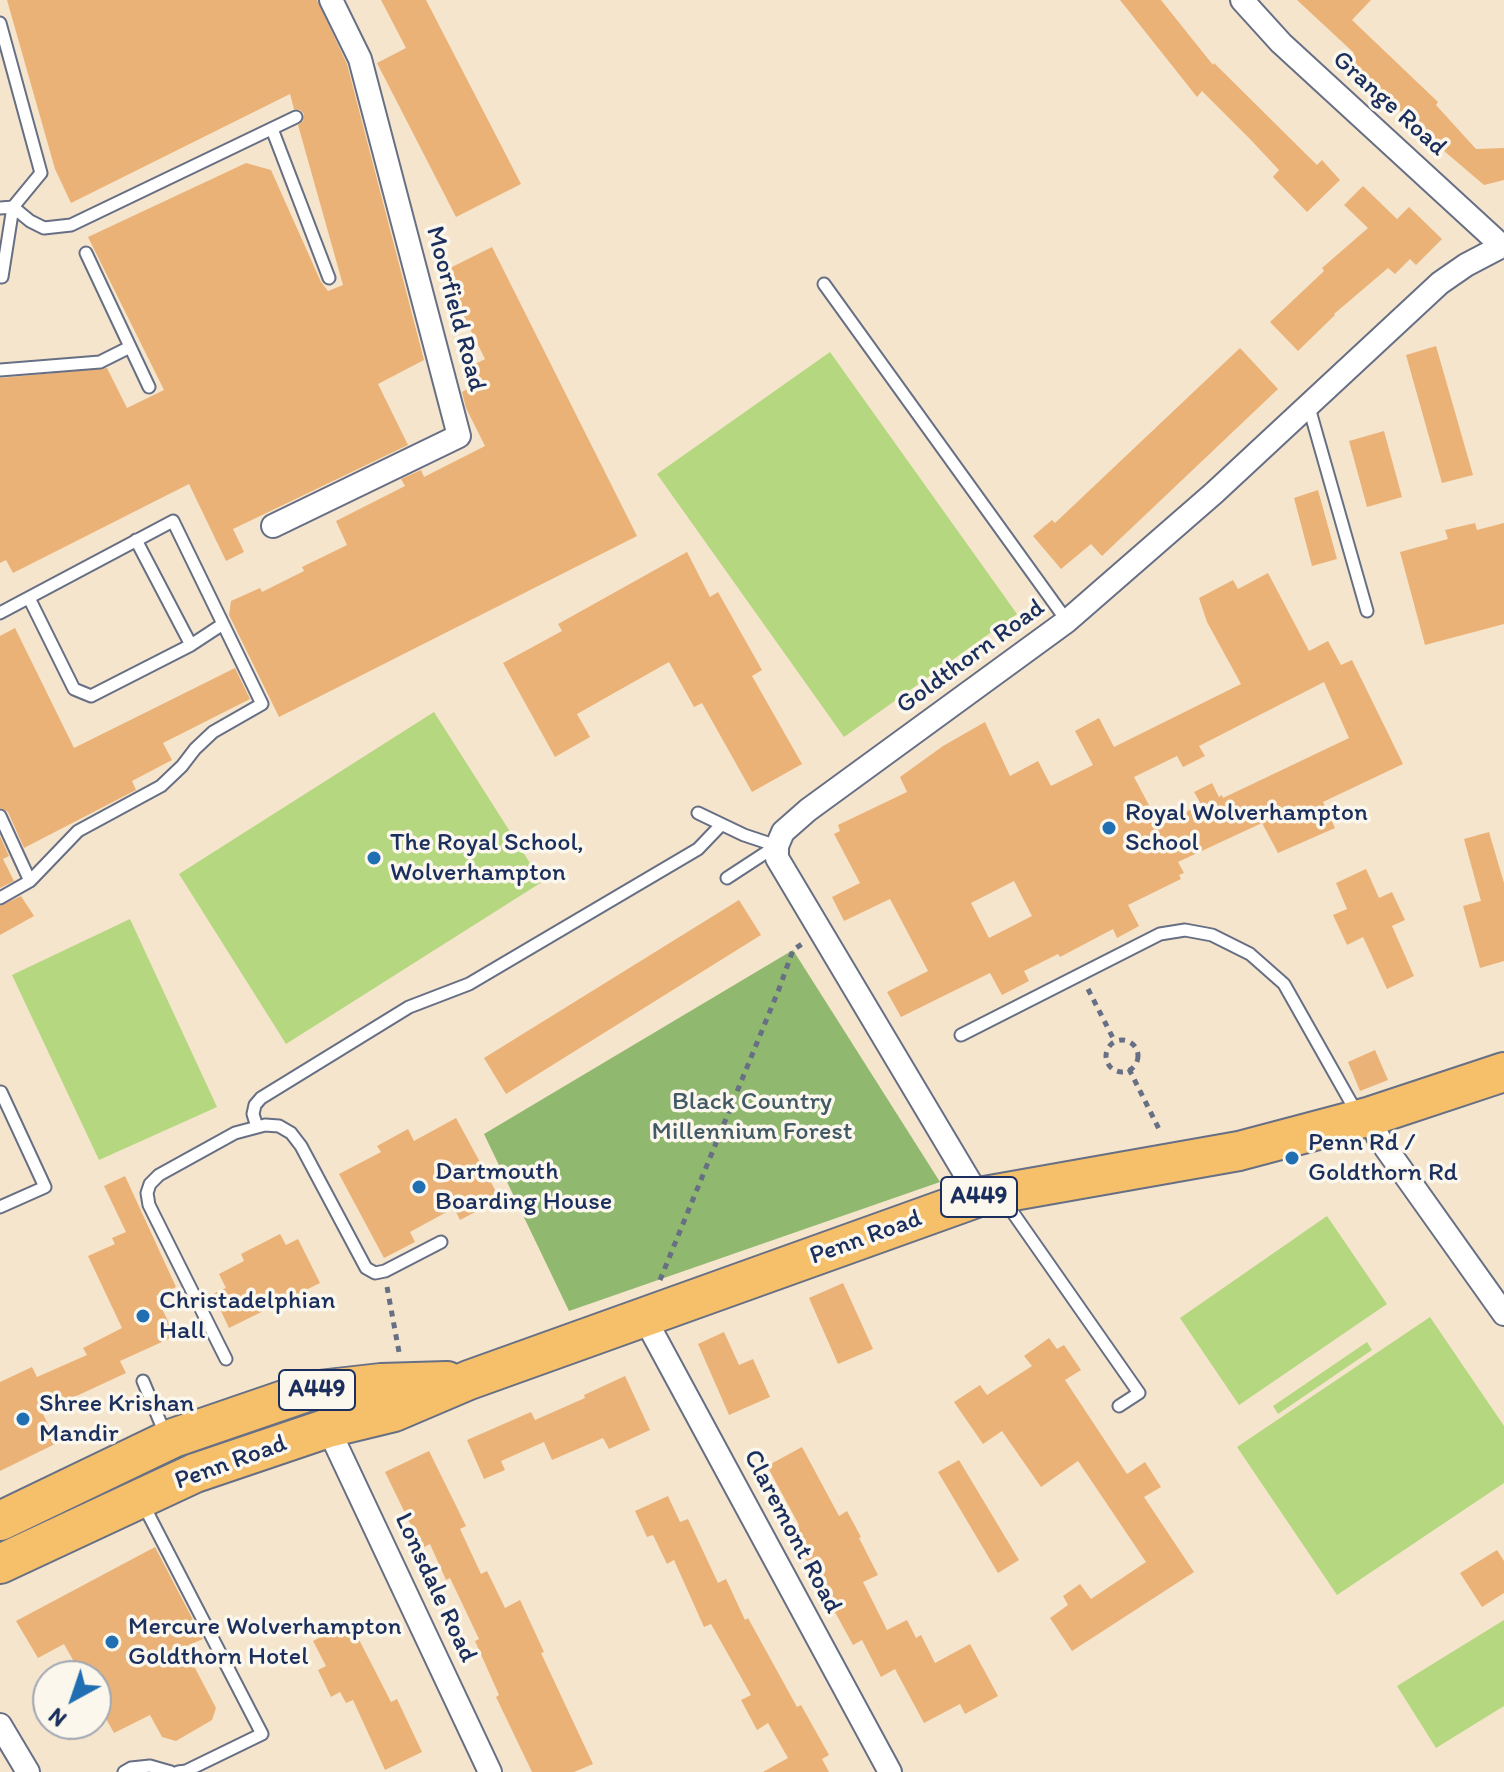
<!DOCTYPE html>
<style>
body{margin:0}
#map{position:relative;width:1504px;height:1772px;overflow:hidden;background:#f5e5cd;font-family:Itim,sans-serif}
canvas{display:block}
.north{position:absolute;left:32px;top:1660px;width:80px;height:80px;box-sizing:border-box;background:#fbf7ec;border:2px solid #a1a7b3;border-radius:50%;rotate:220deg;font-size:22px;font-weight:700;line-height:32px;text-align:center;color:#1b2f5e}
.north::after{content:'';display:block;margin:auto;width:28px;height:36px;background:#1f6fb2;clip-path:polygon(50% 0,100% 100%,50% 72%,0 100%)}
</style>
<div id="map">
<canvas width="1504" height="1772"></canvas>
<div class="north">N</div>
</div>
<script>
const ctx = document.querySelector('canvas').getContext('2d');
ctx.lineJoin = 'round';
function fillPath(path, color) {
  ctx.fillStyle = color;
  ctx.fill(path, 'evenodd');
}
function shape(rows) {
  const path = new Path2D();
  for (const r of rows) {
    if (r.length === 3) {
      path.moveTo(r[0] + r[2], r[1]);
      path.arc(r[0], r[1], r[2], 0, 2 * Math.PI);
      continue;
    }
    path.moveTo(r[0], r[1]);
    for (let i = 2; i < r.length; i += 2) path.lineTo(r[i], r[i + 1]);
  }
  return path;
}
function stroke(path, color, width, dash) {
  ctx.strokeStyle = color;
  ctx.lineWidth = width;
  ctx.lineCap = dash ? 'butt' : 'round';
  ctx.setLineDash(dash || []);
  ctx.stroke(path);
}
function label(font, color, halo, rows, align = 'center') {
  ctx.font = font + ' Itim,sans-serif';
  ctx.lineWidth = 7;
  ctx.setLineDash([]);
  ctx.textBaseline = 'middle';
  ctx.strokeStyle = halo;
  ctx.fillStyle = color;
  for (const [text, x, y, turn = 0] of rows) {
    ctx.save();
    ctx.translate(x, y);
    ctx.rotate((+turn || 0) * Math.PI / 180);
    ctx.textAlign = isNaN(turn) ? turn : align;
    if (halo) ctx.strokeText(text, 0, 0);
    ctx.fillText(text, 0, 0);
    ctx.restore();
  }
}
const green = shape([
 [830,352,1017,614,844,737,657,474],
 [434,712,542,882,286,1044,179,874],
 [130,919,217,1107,99,1160,12,975],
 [1327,1216,1387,1304,1239,1405,1180,1318],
 [1430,1317,1504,1426,1504,1483,1337,1595,1237,1447],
 [1367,1342,1372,1350,1278,1414,1273,1406],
 [1504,1620,1504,1706,1436,1748,1397,1686]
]);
const forest = shape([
 [793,950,940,1182,569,1311,484,1134]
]);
const building = shape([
 [7,0,317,0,347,64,424,360,378,384,408,445,233,529,244,552,226,561,189,484,13,573,6,560,0,563,0,378,107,368,127,408,164,390,88,237,246,163,271,170,321,282,328,291,343,285,298,125,303,121,304,114,300,110,294,109,290,94,71,203,55,169],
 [381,0,426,0,521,184,456,217,377,63,406,48],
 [1120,0,1161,0,1213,65,1214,63,1317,165,1322,160,1340,180,1307,212,1273,177,1279,170,1249,138,1202,91,1197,97],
 [1297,0,1371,0,1352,20,1438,102,1436,105,1476,149,1504,148,1504,180,1484,185,1423,133,1347,60,1354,53],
 [1363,186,1397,219,1409,207,1442,239,1416,265,1410,259,1395,274,1388,268,1334,314,1335,315,1298,351,1270,322,1324,271,1322,268,1368,228,1344,205],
 [492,247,637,536,279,717,229,615,231,601,260,588,262,592,304,571,302,567,347,545,336,521,405,486,401,479,421,470,424,477,485,446,466,408,462,392,471,387,462,371,485,359,442,272],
 [1436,346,1473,475,1442,483,1406,355],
 [1240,348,1278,389,1102,556,1091,544,1061,569,1033,536,1052,520,1055,523],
 [1384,431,1402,497,1367,507,1349,441],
 [1318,490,1337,559,1312,566,1294,498],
 [1475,523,1477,530,1504,523,1504,624,1425,645,1400,552,1448,539,1445,530],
 [687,552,710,597,718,592,762,670,752,676,802,764,752,792,702,703,694,707,669,662,577,714,590,737,555,757,503,663,562,631,558,624],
 [1268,573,1309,651,1328,641,1341,665,1352,660,1403,764,1323,802,1335,828,1278,853,1262,823,1178,862,1184,873,1179,875,1181,879,1128,905,1139,926,1117,938,1113,929,1060,957,1058,954,1024,971,1029,981,1002,995,990,973,901,1017,887,992,928,971,890,899,844,921,832,897,860,883,834,834,840,831,838,825,907,792,900,777,943,746,985,722,1010,776,1038,761,1051,786,1093,765,1075,731,1099,718,1114,747,1241,684,1207,622,1199,598,1233,580,1238,589],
 [1324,682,1349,738,1223,798,1222,795,1219,797,1212,783,1194,792,1201,804,1160,826,1134,777,1177,756,1183,767,1205,756,1199,746],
 [1014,881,1032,916,989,938,971,903],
 [15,628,74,748,235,668,250,699,163,743,172,760,132,781,136,790,24,848,8,812,0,808,0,636],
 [1489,832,1504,883,1504,961,1480,968,1463,906,1481,901,1464,839],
 [0,836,9,856,3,859,14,881,0,888],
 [1366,869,1379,898,1392,892,1405,920,1392,926,1414,976,1387,989,1363,937,1347,945,1333,915,1347,909,1336,883],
 [21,896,34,916,0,935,0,906],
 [739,900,761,935,506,1094,484,1058],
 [1375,1050,1388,1080,1360,1091,1348,1062],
 [456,1118,500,1199,460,1220,454,1208,410,1232,415,1242,384,1258,339,1174,381,1152,377,1146,408,1129,414,1141],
 [125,1176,176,1287,156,1296,175,1336,120,1361,126,1373,42,1412,57,1443,0,1471,0,1382,32,1367,37,1377,87,1355,83,1348,122,1328,88,1256,115,1244,112,1238,126,1232,104,1186],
 [280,1234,286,1245,298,1239,320,1283,229,1328,213,1294,226,1288,219,1274,244,1261,241,1254],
 [843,1283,873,1349,838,1364,809,1298],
 [724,1332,739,1365,753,1359,770,1397,729,1415,698,1344],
 [1049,1338,1057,1349,1064,1345,1081,1370,1065,1380,1127,1474,1145,1462,1161,1487,1144,1497,1194,1572,1072,1651,1050,1618,1068,1605,1063,1596,1080,1584,1091,1599,1146,1562,1078,1461,1041,1487,1002,1431,983,1444,954,1402,980,1385,987,1395,1032,1366,1024,1356],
 [625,1376,650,1430,609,1449,603,1438,552,1460,544,1442,501,1461,505,1470,484,1479,467,1440,531,1412,535,1420,585,1398,584,1395],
 [802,1447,839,1516,847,1511,861,1537,859,1538,878,1575,863,1582,887,1630,907,1620,916,1638,921,1635,935,1663,970,1644,998,1696,965,1714,960,1704,924,1723,895,1669,881,1677,862,1640,853,1645,790,1530,799,1525,767,1466],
 [429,1451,466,1526,460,1529,481,1574,487,1571,505,1608,520,1600,544,1652,541,1653,593,1764,574,1772,532,1772,496,1697,499,1695,475,1641,479,1639,450,1578,446,1580,430,1544,422,1548,385,1472],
 [959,1460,1019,1560,998,1573,938,1472],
 [668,1496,680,1522,688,1519,718,1583,726,1579,745,1620,748,1618,797,1707,801,1705,829,1755,822,1759,829,1772,763,1772,788,1758,768,1723,757,1730,741,1700,751,1695,711,1624,704,1627,674,1560,667,1564,653,1535,647,1537,635,1511],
 [155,1547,203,1639,184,1647,216,1708,212,1720,176,1741,162,1737,150,1715,114,1733,96,1701,96,1676,82,1676,64,1644,38,1658,16,1621],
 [1497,1550,1504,1561,1504,1593,1482,1607,1460,1573],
 [350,1622,391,1702,397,1699,422,1752,385,1770,353,1700,346,1703,340,1692,331,1697,318,1670,326,1666,313,1641]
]);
const path = shape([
 [1088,989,1115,1042],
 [1122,1056,16],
 [1129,1069,1161,1133],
 [660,1280,779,989,793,950,802,944],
 [387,1287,399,1352]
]);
const service = shape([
 [0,23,41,173,13,207,30,221,44,228,71,225,296,117],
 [272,129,329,278],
 [0,208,13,207,2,277],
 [86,253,149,387],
 [824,284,1067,621],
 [0,370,100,362,130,347],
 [1308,404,1367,611],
 [136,540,191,645],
 [29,598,74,689,91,696,191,645,223,624],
 [0,613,173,521,262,704,213,732,195,749,182,766,161,786,78,831,30,881],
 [698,813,744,835,777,846],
 [0,816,30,881,0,898],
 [727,878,776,846],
 [961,1035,1160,934,1185,930,1212,935,1250,954,1284,984,1358,1115],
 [257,1127,253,1114,255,1105,261,1098,409,1007,469,984,698,849,721,825],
 [1004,1200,1139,1393,1119,1406],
 [0,1207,45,1187,1,1092],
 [226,1359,149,1205,147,1193,150,1184,159,1175,235,1133,265,1125,279,1126,291,1133,301,1146,366,1268,375,1273,385,1271,441,1242],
 [143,1381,166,1436],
 [143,1504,262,1734,186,1771,178,1772],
 [124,1772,131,1768,150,1766,171,1772]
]);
const minor = shape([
 [1242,0,1281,43,1502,246],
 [273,526,459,436,366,82,360,59,331,0],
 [1371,1116,1378,1137,1504,1314],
 [979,1197,777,858,777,846,783,832,808,810,1067,621,1214,493,1440,283,1466,265,1504,245],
 [645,1319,890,1772],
 [328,1428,490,1772],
 [0,1725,28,1772]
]);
const trunk = shape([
 [0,1521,173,1438,310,1391,381,1383,447,1381],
 [0,1564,195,1473,328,1428,394,1412,469,1380,979,1197,1239,1151,1371,1116,1504,1072]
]);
const markers = [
 [1109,828,8,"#1f6fb2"],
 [374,858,8,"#1f6fb2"],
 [1292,1158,8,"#1f6fb2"],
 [419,1187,8,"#1f6fb2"],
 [143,1316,8,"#1f6fb2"],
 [23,1419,8,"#1f6fb2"],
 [112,1642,8,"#1f6fb2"]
];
const shields = [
 [979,1197,76],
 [317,1390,76]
];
const shieldNames = [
 ["A449",979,1197],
 ["A449",317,1390]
];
const streetNames = [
 ["Grange Road",1389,104,42],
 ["Moorfield Road",455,309,75],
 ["Goldthorn Road",971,657,-36],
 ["Penn Road",866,1238,-20],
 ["Penn Road",231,1463,-20],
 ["Claremont Road",792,1532,62],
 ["Lonsdale Road",435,1588,65]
];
const poiNames = [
 ["Royal Wolverhampton",1125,813],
 ["School",1125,843],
 ["The Royal School,",390,843],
 ["Wolverhampton",390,873],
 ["Penn Rd /",1308,1143],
 ["Goldthorn Rd",1308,1173],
 ["Dartmouth",435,1172],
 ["Boarding House",435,1202],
 ["Christadelphian",159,1301],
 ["Hall",159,1331],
 ["Shree Krishan",39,1404],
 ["Mandir",39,1434],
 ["Mercure Wolverhampton",128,1627],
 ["Goldthorn Hotel",128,1657]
];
const parkNames = [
 ["Black Country",752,1102],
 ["Millennium Forest",752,1132]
];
fillPath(green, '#b5d77f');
fillPath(forest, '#90b86e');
fillPath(building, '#ebb277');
stroke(service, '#676f85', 15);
stroke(minor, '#676f85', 26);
stroke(trunk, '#676f85', 42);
stroke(path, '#676f85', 5, [6, 6]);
stroke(service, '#fff', 11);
stroke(minor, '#fff', 22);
stroke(trunk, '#f6c06b', 38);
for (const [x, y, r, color] of markers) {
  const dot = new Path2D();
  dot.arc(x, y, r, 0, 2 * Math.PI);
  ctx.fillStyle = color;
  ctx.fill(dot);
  stroke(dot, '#fbf7ec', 3);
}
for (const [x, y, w] of shields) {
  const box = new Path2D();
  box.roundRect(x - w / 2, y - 20, w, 40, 6);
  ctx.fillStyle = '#fbf7ec';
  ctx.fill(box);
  stroke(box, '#1b2f5e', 2);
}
label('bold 24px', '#1b2f5e', null, shieldNames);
label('26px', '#1b2f5e', '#fbf7ec', streetNames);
label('26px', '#1b2f5e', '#fbf7ec', poiNames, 'left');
label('26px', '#425966', '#fbf7ec', parkNames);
</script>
